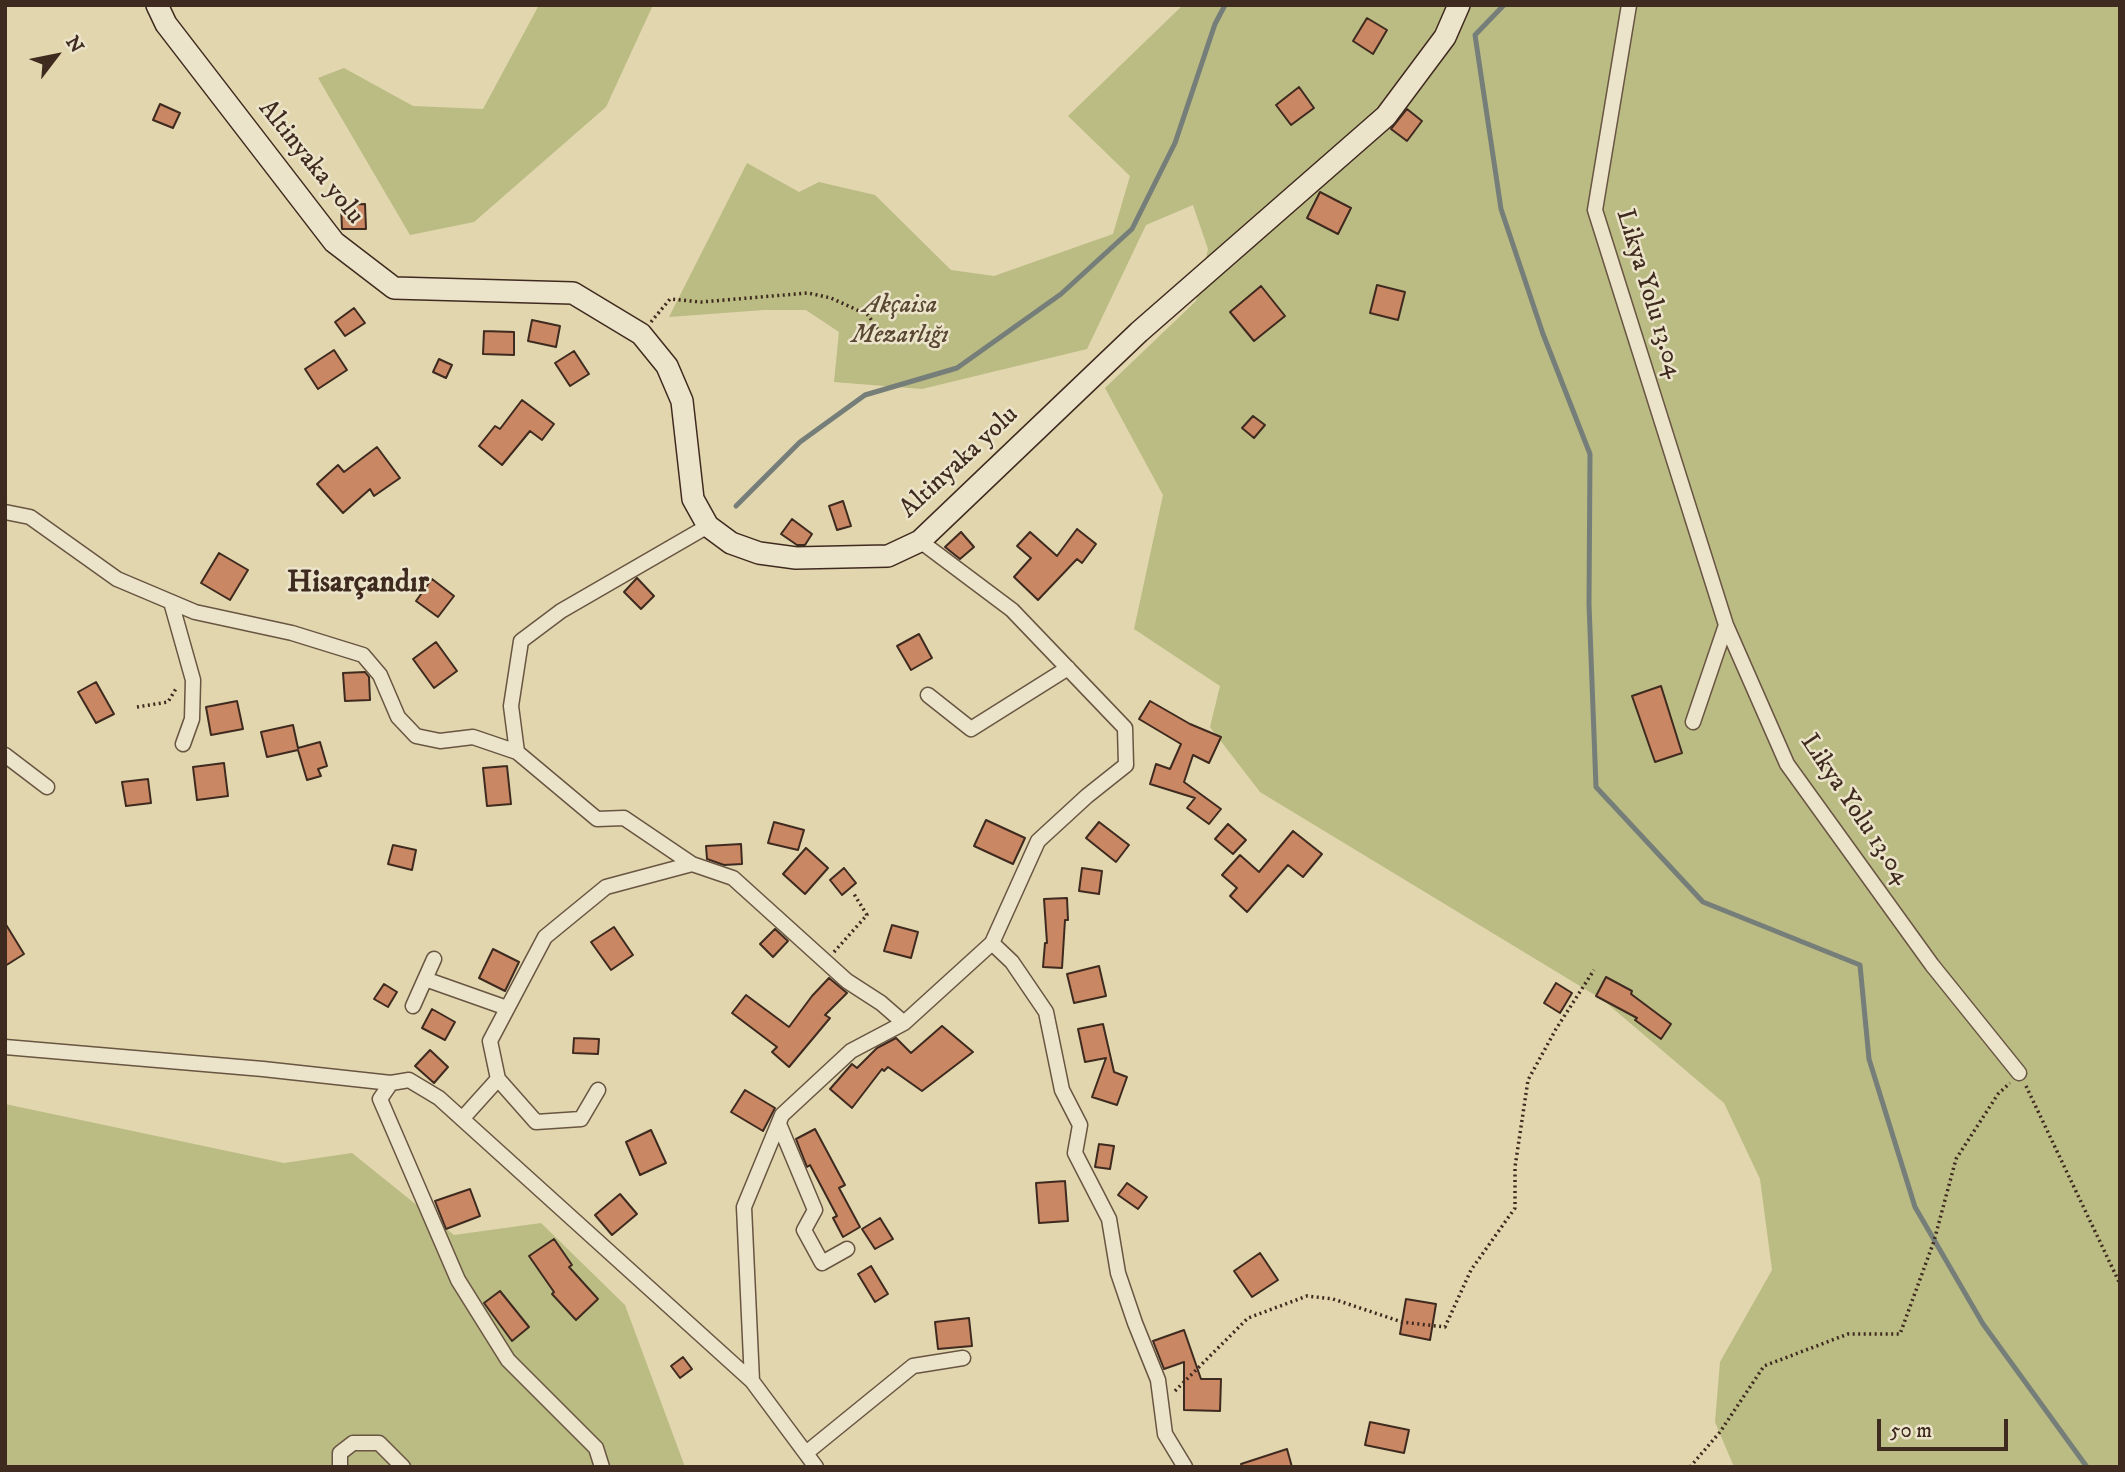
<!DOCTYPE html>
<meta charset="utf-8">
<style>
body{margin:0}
#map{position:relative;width:2125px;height:1472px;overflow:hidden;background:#e1d6ad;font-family:"IM FELL DW Pica",serif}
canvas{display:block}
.frame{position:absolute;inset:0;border:7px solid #3f2a1f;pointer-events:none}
.north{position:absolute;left:21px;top:21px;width:70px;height:70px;-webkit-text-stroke:5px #ece4ca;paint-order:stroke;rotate:58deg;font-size:19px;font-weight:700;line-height:28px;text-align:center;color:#3f2a1f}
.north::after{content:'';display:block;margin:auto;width:24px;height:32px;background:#3f2a1f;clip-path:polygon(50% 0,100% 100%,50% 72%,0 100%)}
.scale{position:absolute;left:1877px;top:1419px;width:131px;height:32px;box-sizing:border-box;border:4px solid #3f2a1f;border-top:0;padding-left:9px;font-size:21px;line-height:24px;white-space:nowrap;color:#3f2a1f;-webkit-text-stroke:5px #ece4ca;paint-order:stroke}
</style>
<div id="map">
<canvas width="2125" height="1472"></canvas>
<div class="frame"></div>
<div class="north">N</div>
<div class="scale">50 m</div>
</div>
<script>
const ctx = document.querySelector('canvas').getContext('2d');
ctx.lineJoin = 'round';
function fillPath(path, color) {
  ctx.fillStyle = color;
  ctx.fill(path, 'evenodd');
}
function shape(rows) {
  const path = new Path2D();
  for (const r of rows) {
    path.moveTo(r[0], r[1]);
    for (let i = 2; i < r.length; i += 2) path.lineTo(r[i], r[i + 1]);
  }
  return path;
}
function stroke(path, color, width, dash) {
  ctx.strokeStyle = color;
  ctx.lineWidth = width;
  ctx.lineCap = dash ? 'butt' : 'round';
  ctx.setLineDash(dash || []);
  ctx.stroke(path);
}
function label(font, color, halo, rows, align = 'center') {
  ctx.font = font + ' "IM FELL DW Pica",serif';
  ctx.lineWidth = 5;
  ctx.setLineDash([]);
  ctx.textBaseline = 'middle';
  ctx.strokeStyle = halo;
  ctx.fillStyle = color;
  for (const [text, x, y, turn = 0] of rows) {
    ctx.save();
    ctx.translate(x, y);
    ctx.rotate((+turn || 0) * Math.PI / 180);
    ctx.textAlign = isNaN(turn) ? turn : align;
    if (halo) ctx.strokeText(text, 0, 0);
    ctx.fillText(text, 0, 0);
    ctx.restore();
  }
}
const green = shape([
 [539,5,653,5,606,107,474,222,410,235,318,78,344,68,413,106,483,109],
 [1183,5,2120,5,2120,1467,1734,1467,1715,1422,1720,1362,1772,1270,1760,1179,1724,1103,1603,1000,1260,792,1210,727,1220,686,1134,629,1163,495,1105,388,1196,301,1208,249,1193,205,1146,225,1087,349,922,389,834,382,839,332,806,310,764,310,669,317,747,163,799,192,819,182,875,195,951,270,994,276,1113,234,1130,176,1068,116],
 [5,1104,284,1163,352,1153,454,1235,541,1223,625,1305,685,1467,5,1467]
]);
const stream = shape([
 [1504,5,1475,35,1501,209,1543,334,1590,454,1589,604,1596,787,1703,902,1860,965,1869,1059,1915,1207,1983,1324,2087,1467],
 [736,506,800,442,865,395,957,368,1061,294,1132,229,1175,143,1215,24,1225,5]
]);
const building = shape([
 [1367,18,1387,30,1373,54,1353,41,1367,18],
 [1299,87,1314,108,1291,125,1276,105,1299,87],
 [160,104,180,113,173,128,153,120,160,104],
 [1407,109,1422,121,1407,141,1391,129,1407,109],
 [1320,192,1351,208,1338,234,1307,218,1320,192],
 [365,204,366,229,342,229,341,205,365,204],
 [1377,285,1405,292,1398,320,1370,313,1377,285],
 [1261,286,1285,316,1254,341,1230,312,1261,286],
 [354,308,365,323,345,336,335,322,354,308],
 [532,320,560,326,556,347,528,341,532,320],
 [484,331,514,332,514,355,483,354,484,331],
 [334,350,347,370,318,389,305,369,334,350],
 [574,351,589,374,570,386,555,363,574,351],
 [439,359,452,365,446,378,433,372,439,359],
 [522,400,554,424,542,440,530,431,502,465,479,446,495,426,500,429,522,400],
 [1253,416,1265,425,1254,438,1242,428,1253,416],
 [377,447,400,478,374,496,370,489,343,513,317,484,338,465,344,472,377,447],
 [843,501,851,526,837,530,829,506,843,501],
 [792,519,812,534,805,545,797,545,781,534,792,519],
 [1077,529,1096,544,1082,563,1077,559,1038,600,1014,577,1031,558,1017,546,1030,532,1057,556,1077,529],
 [961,532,974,547,960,559,945,547,961,532],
 [219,553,248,570,230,600,201,583,219,553],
 [637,578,654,596,641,609,624,592,637,578],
 [432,579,454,596,438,617,416,601,432,579],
 [919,634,932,658,911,670,897,646,919,634],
 [436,642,457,671,434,688,413,659,436,642],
 [365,672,369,677,370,700,345,701,343,673,365,672],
 [96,682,114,714,96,723,78,692,96,682],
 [1661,686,1682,753,1655,762,1632,696,1661,686],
 [237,701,243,729,211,735,206,707,237,701],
 [1150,701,1190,724,1221,737,1209,763,1193,755,1184,782,1221,809,1209,824,1187,808,1195,798,1150,784,1156,764,1170,769,1181,744,1139,719,1150,701],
 [293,725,298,748,320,742,327,766,318,769,321,776,307,780,298,750,267,757,261,732,293,725],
 [224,763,228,796,197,800,193,767,224,763],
 [507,766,511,804,487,806,483,768,507,766],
 [148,779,151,803,126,806,122,782,148,779],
 [986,820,1025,838,1013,864,974,846,986,820],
 [774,822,804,830,798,850,768,843,774,822],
 [1099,822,1129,845,1116,862,1086,838,1099,822],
 [1228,824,1246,840,1233,854,1215,839,1228,824],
 [1293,831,1322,854,1303,877,1288,865,1247,912,1230,896,1237,888,1222,875,1240,855,1259,872,1293,831],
 [741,844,742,864,724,865,707,859,706,846,741,844],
 [393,845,416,850,412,870,388,864,393,845],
 [806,848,828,868,805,894,783,874,806,848],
 [844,868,856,883,842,895,830,880,844,868],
 [1082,868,1102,871,1099,894,1079,891,1082,868],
 [1067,898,1068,920,1065,920,1062,968,1043,967,1045,943,1047,943,1044,899,1067,898],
 [5,923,24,954,5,966,5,923],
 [892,925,918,932,911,958,884,951,892,925],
 [614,927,633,955,611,970,591,942,614,927],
 [775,929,788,941,773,957,760,944,775,929],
 [493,949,519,962,505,991,479,978,493,949],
 [1099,966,1106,996,1074,1003,1067,974,1099,966],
 [1606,977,1632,991,1631,994,1671,1024,1661,1039,1635,1020,1637,1018,1596,996,1606,977],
 [829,978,847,993,825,1015,830,1018,789,1067,772,1052,777,1047,732,1013,746,995,789,1027,812,996,829,978],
 [1556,983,1572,993,1560,1013,1544,1003,1556,983],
 [384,984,397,992,388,1007,374,999,384,984],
 [432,1009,455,1022,445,1040,422,1028,432,1009],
 [1103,1024,1114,1072,1127,1077,1117,1105,1092,1097,1106,1058,1085,1062,1078,1029,1103,1024],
 [942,1026,973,1052,922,1091,888,1067,884,1071,882,1069,852,1108,830,1089,852,1064,857,1068,877,1048,896,1038,911,1053,942,1026],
 [574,1038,599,1039,598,1054,573,1053,574,1038],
 [430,1050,448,1067,434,1083,415,1066,430,1050],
 [745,1090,775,1108,763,1131,731,1112,745,1090],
 [815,1129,845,1185,839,1188,860,1227,843,1237,833,1218,837,1216,810,1165,807,1167,796,1139,815,1129],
 [651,1130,666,1163,640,1175,626,1142,651,1130],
 [1099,1144,1114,1146,1110,1169,1095,1167,1099,1144],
 [1065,1181,1068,1221,1039,1223,1036,1183,1065,1181],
 [1127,1183,1147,1197,1138,1209,1118,1195,1127,1183],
 [470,1189,480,1216,446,1229,435,1201,470,1189],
 [620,1194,637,1214,612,1235,595,1215,620,1194],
 [880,1218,893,1239,875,1249,862,1229,880,1218],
 [554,1239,572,1265,569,1267,598,1299,576,1320,552,1294,554,1292,529,1256,554,1239],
 [1260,1253,1278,1280,1252,1297,1234,1271,1260,1253],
 [871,1266,888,1294,875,1302,858,1274,871,1266],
 [500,1291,529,1327,512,1341,484,1303,500,1291],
 [1406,1299,1436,1304,1430,1340,1400,1334,1406,1299],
 [969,1318,972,1346,938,1349,935,1322,969,1318],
 [1184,1330,1201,1379,1221,1379,1220,1411,1184,1410,1184,1362,1164,1369,1153,1341,1184,1330],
 [683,1357,692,1369,680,1378,671,1366,683,1357],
 [1370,1422,1409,1430,1404,1453,1365,1445,1370,1422],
 [1287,1449,1292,1467,1242,1467,1241,1464,1287,1449]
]);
const path = shape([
 [651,322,670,299,701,302,808,293,831,298,868,315,885,340],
 [137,707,168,702,177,687],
 [834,952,867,915,854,894],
 [2026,1086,2120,1284],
 [1175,1391,1248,1318,1307,1296,1333,1299,1402,1322,1445,1327,1471,1270,1515,1208,1515,1167,1528,1080,1556,1029,1594,970],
 [1690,1467,1720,1432,1764,1366,1848,1334,1900,1334,1934,1241,1956,1159,1998,1094,2010,1083]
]);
const street = shape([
 [1629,5,1595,210,1726,625,1787,764,1932,965,2019,1073],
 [5,512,30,517,117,579,195,612,292,633,363,655,380,675,398,717,416,736,440,741,473,737,517,752,597,819,624,818,692,864,733,878,847,981,881,1003,904,1023],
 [171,602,193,680,192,719,183,744],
 [928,695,971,729,1068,668],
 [1693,722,1726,625],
 [517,752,511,706,521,641,561,611,708,526],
 [5,755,47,787],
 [992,943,1012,962,1046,1012,1062,1090,1080,1125,1075,1153,1109,1219,1118,1273,1135,1323,1158,1380,1165,1434,1185,1467],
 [425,979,507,1008],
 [413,1006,434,959],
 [5,1047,263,1069,391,1083],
 [498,1079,536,1122,581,1119,598,1090],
 [462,1119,498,1079,490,1041,545,937,606,887,692,864],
 [779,1124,815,1210,804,1230,822,1263,847,1249],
 [752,1381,816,1467],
 [806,1453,913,1366,963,1358],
 [340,1467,340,1453,353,1443,379,1443,403,1467],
 [602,1467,596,1448,508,1360,458,1280,380,1099,391,1083,409,1080,439,1098,752,1381,744,1207,782,1115,851,1051,904,1023,992,943,1038,841,1087,796,1126,765,1125,728,1012,610,920,541]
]);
const secondary = shape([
 [157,5,166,24,334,242,394,288,573,293,641,334,667,366,682,401,693,499,708,526,731,543,759,553,796,558,888,556,920,541,1139,332,1386,116,1445,37,1459,5]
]);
const streetNames = [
 ["Altinyaka yolu",310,163,51],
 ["Likya Yolu 13.04",1648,294,73],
 ["Altinyaka yolu",960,463,-43],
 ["Likya Yolu 13.04",1854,810,56]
];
const parkNames = [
 ["Akçaisa",900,307],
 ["Mezarlığı",900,337]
];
const quarterNames = [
 ["Hisarçandır",358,585]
];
fillPath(green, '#bbbb84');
stroke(stream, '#767e79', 5);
fillPath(building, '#c98763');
stroke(building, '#3f2a1f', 2);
stroke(street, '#685542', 17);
stroke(secondary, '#3f2a1f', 24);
stroke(path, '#3f2a1f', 3.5, [2, 3.5]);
stroke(street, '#ece4ca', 14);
stroke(secondary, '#ece4ca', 21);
label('26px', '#3f2a1f', '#ece4ca', streetNames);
label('italic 26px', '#584733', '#ece4ca', parkNames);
label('bold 30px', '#3f2a1f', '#ece4ca', quarterNames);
</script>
